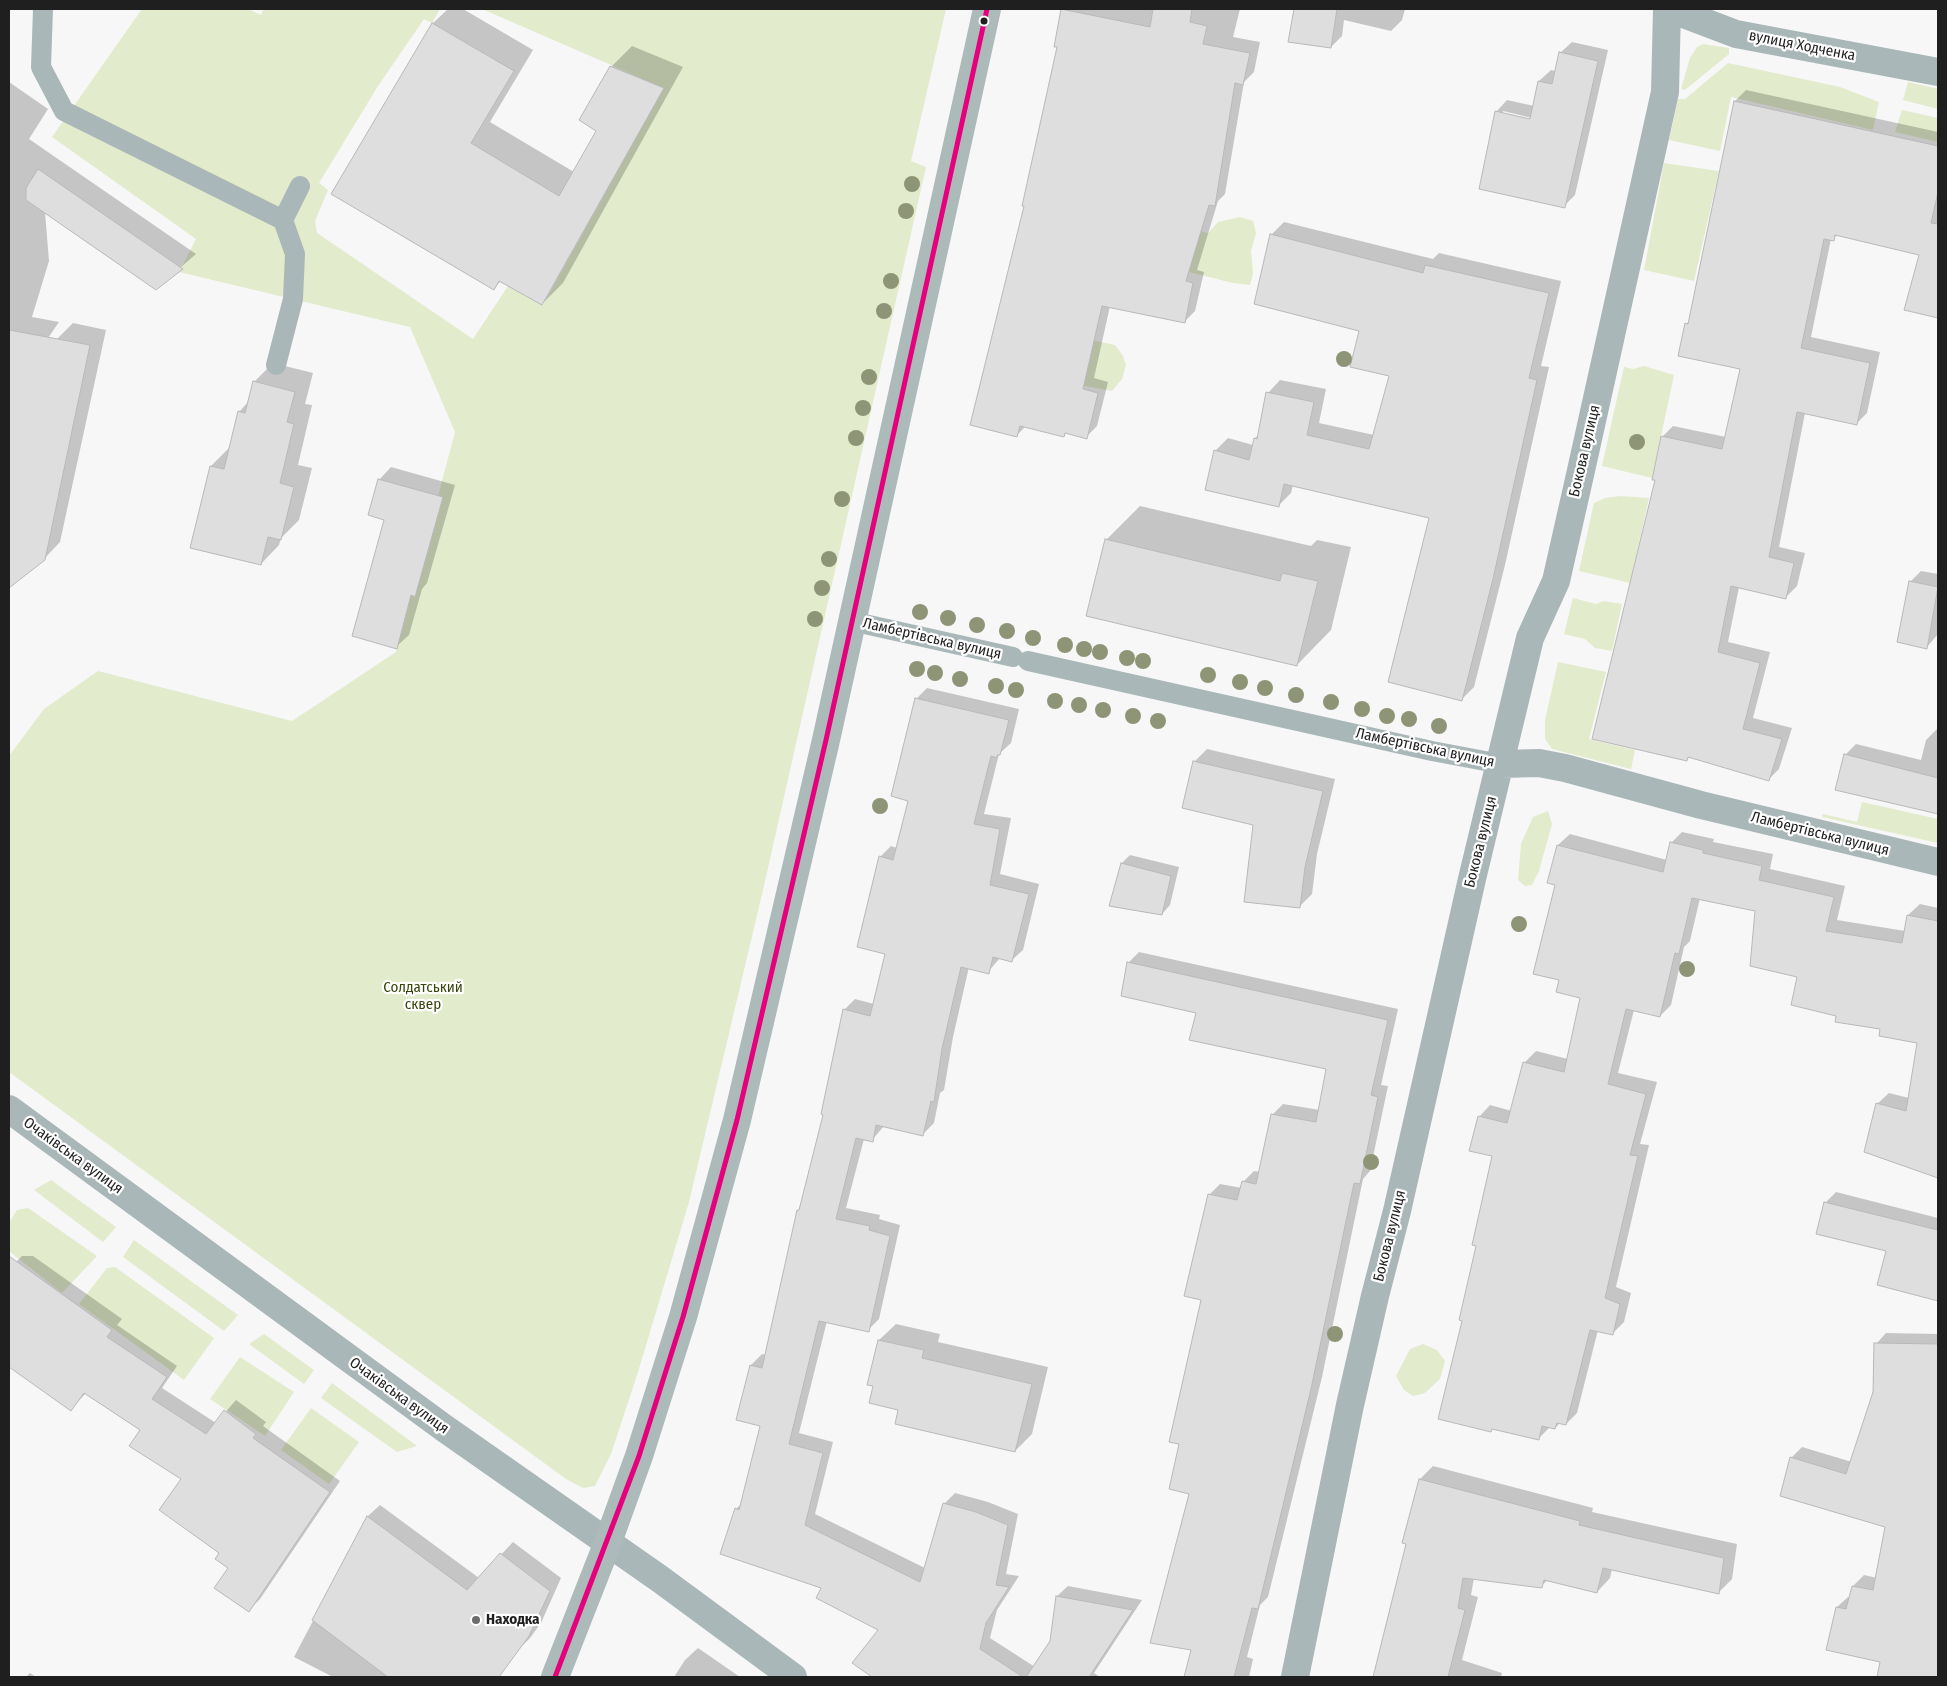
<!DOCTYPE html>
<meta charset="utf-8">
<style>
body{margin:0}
#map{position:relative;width:1947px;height:1686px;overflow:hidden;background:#f7f7f8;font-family:"Fira Sans Condensed",sans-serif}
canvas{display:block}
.frame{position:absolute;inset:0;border:10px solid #1f1f20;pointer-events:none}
</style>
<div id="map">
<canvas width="1947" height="1686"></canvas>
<div class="frame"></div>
</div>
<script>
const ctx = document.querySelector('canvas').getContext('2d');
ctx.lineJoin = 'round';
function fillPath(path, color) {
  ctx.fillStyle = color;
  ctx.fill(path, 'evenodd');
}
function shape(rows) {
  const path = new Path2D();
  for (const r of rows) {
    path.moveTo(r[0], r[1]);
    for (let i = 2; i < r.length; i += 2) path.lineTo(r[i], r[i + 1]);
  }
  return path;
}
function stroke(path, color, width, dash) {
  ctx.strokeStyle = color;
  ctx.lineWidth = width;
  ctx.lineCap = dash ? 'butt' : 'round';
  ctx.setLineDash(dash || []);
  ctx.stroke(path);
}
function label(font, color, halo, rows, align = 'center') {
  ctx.font = font + ' "Fira Sans Condensed",sans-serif';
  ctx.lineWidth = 4.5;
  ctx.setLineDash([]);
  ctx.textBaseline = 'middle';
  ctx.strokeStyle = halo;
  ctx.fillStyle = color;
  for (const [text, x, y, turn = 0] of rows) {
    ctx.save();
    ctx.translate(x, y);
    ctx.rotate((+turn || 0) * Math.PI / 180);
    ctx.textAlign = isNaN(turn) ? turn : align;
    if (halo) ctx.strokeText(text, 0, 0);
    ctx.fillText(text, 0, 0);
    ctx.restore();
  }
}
const green = shape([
 [142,9,248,9,261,15,264,9,440,9,432,23,424,19,378,86,319,183,328,190,315,221,317,233,473,339,508,286,543,305,664,88,482,9,946,9,911,161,926,167,763,890,689,1202,638,1372,611,1454,595,1486,583,1488,566,1479,9,1072,9,756,44,709,98,671,292,721,396,652,411,595,415,596,443,498,438,496,455,432,410,327,179,272,196,239,52,137],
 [1703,44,1729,48,1729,54,1685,90,1681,89,1690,58,1697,47],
 [1728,63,1840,87,1879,102,1873,130,1731,97,1720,151,1669,140,1678,99,1685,99],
 [1908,82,1938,89,1938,109,1903,100],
 [1902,110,1938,118,1938,142,1895,132],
 [1664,163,1719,171,1694,281,1644,270],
 [1240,217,1253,221,1256,233,1251,251,1253,274,1250,285,1233,283,1185,271,1193,229,1208,233,1218,222],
 [1082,338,1115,345,1123,356,1126,365,1122,379,1112,391,1033,376],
 [1644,366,1674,375,1652,478,1602,466,1624,367,1633,369],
 [1620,496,1649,498,1630,583,1579,571,1594,503,1605,498],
 [1573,598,1596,604,1604,601,1622,604,1612,651,1595,648,1585,639,1564,634],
 [1558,662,1606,672,1589,739,1635,750,1631,769,1552,749,1545,739,1545,720],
 [1862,802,1938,819,1938,843,1822,817,1823,814,1857,822],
 [1548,811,1552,824,1539,871,1532,885,1525,886,1518,880,1521,844,1533,817],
 [51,1180,116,1227,103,1242,34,1190],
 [28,1208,97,1256,62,1293,9,1251,9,1223,17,1210],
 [134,1240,238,1315,224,1331,123,1257],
 [115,1267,214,1338,184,1380,79,1304,107,1268],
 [264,1334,314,1370,304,1384,249,1344],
 [1423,1344,1437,1350,1445,1361,1440,1379,1425,1393,1413,1396,1404,1390,1396,1376,1410,1349],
 [240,1357,294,1392,265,1436,210,1399],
 [332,1383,417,1446,397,1452,321,1398],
 [311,1408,359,1442,329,1484,281,1450]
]);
const shadow = shape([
 [448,9,463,9,533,50,490,122,574,172,597,130,611,67,632,46,683,67,563,283,542,304,501,281,494,288,333,194,433,23],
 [1062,9,1240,9,1233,37,1260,42,1254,72,1244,82,1225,194,1218,201,1197,270,1204,272,1195,311,1184,322,1110,306,1094,378,1108,382,1097,426,1086,437,1067,432,1064,436,1026,426,1017,435,1026,205,1058,46,1055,46],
 [1295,9,1405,9,1402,20,1391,31,1344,20,1342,36,1331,47,1290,41],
 [1572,42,1608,50,1575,195,1564,206,1496,112,1507,100,1534,106,1539,81,1551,70,1556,71,1560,53],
 [1503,111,1536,119,1536,121,1503,114],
 [9,82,48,109,29,139,196,254,156,289,45,212,49,261,32,317,59,322,9,395],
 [1746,90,1938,132,1938,259,1839,235,1831,239,1811,337,1880,352,1867,413,1856,424,1805,413,1779,547,1805,553,1797,586,1786,597,1739,587,1728,642,1770,652,1753,718,1792,728,1779,769,1768,780,1690,756,1687,760,1657,479,1662,437,1673,426,1726,437,1742,368,1686,324,1690,321,1735,101],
 [1284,222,1433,259,1439,253,1561,281,1541,366,1549,367,1505,565,1474,687,1461,700,1431,517,1293,485,1291,493,1279,505,1215,451,1228,438,1253,445,1255,438,1260,434,1268,393,1280,380,1326,389,1319,423,1374,435,1391,375,1361,330,1271,235],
 [73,323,106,330,60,542,44,559,9,586,9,520,15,525,57,339],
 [273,363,313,373,305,404,312,405,298,465,312,468,299,520,281,538,279,545,261,564,191,547,211,466,230,447,239,412,249,401,254,382],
 [391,467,455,485,427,583,422,589,409,635,396,647,386,519,379,480],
 [1140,506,1311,546,1317,540,1351,547,1331,630,1297,665,1106,540],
 [1921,571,1938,574,1938,634,1927,647,1910,582],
 [927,688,1019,709,1011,743,999,754,984,814,1011,818,1000,874,1039,884,1023,950,1012,960,1000,958,988,972,969,967,953,1037,944,1090,940,1093,934,1123,923,1134,884,1126,872,1140,864,1139,846,1208,880,1215,879,1219,900,1225,879,1319,868,1330,827,1321,799,1433,833,1442,815,1514,925,1568,944,1504,955,1493,988,1502,1018,1514,1006,1574,1019,1576,997,1610,990,1638,1035,1667,1052,1642,1057,1596,1068,1586,1142,1600,1094,1673,1100,1677,910,1677,865,1649,880,1630,822,1587,736,1509,742,1503,762,1425,751,1365,762,1354,766,1355,825,1114,844,1010,855,999,874,1004,887,953,880,857,891,846,897,848,909,800,916,699],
 [1937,729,1938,813,1836,789,1845,755,1856,744,1921,760,1926,740],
 [1207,749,1335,779,1317,854,1312,894,1299,907,1254,824,1184,807,1195,761],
 [1682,832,1714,839,1713,842,1773,854,1770,869,1845,886,1837,920,1905,931,1908,915,1920,904,1938,908,1938,1177,1865,1151,1877,1104,1889,1093,1909,1098,1918,1042,1882,1028,1837,1015,1799,977,1756,910,1700,898,1690,941,1684,947,1671,1005,1660,1016,1634,1010,1618,1073,1657,1082,1640,1144,1649,1145,1616,1287,1631,1293,1624,1322,1613,1333,1598,1330,1577,1413,1566,1424,1560,1423,1555,1428,1550,1427,1538,1439,1494,1428,1491,1431,1464,1320,1493,1155,1479,1117,1490,1105,1512,1111,1525,1062,1536,1051,1568,1059,1581,997,1561,979,1557,884,1548,882,1558,845,1570,834,1667,860,1671,843],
 [1130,855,1179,867,1170,905,1162,914,1122,863],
 [1139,952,1398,1009,1381,1085,1388,1086,1370,1171,1363,1179,1322,1377,1268,1597,1260,1605,1247,1657,1253,1659,1249,1677,1185,1677,1192,1650,1190,1493,1180,1443,1202,1299,1209,1195,1220,1184,1242,1188,1243,1182,1254,1171,1260,1172,1272,1115,1283,1104,1320,1110,1328,1068,1198,1012,1128,963],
 [1836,1192,1938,1218,1938,1299,1878,1284,1888,1250,1825,1203],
 [22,1256,33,1256,122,1319,117,1325,177,1366,162,1388,216,1423,236,1400,266,1422,263,1426,340,1481,260,1599,249,1610,183,1478,141,1430,86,1393,71,1409,9,1365,9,1269],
 [896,1324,940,1334,938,1342,1048,1367,1032,1434,1015,1451,900,1409,875,1385,879,1340],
 [1886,1333,1938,1334,1938,1677,1878,1677,1882,1661,1837,1607,1848,1597,1851,1597,1853,1586,1864,1575,1877,1578,1886,1526,1791,1458,1802,1447,1852,1462,1874,1392,1876,1344],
 [1433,1466,1593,1508,1592,1512,1737,1544,1732,1579,1719,1592,1612,1569,1610,1578,1597,1592,1548,1580,1541,1586,1474,1578,1471,1595,1478,1597,1462,1660,1502,1673,1501,1677,1375,1677,1407,1544,1420,1479],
 [380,1505,479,1578,513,1542,561,1578,541,1623,530,1638,518,1650,497,1636,464,1677,333,1677,294,1657,368,1516],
 [698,1648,740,1677,674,1677,685,1660],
 [30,1673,36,1677,26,1677]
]);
const building = shape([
 [1061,9,1150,27,1153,9,1192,9,1190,22,1207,26,1203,44,1250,53,1243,85,1235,83,1215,206,1209,205,1186,281,1193,283,1185,323,1102,306,1083,389,1098,393,1087,439,1065,433,1064,437,1020,426,1017,437,970,425,1024,206,1022,206,1057,47,1054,47,1061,9],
 [1294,9,1337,9,1331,48,1288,42,1294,9],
 [432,23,514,71,471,143,559,196,596,131,579,120,610,66,664,88,542,305,499,281,494,290,331,194,432,23],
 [1559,52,1598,61,1565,208,1479,189,1495,111,1530,119,1538,81,1552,84,1559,52],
 [1734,101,1938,146,1938,192,1931,223,1938,224,1938,318,1904,310,1919,255,1835,235,1834,241,1824,239,1801,348,1870,363,1857,425,1797,412,1769,557,1794,563,1786,599,1731,586,1718,652,1760,663,1743,729,1782,739,1769,781,1688,757,1687,761,1592,739,1655,480,1652,480,1661,436,1722,449,1740,369,1678,356,1685,323,1688,324,1734,101],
 [38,169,183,269,156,290,26,200,26,188,38,169],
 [1270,234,1423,273,1425,265,1549,293,1529,378,1537,380,1493,579,1462,701,1388,682,1429,518,1284,484,1279,507,1205,490,1214,450,1249,460,1254,438,1257,439,1266,392,1314,402,1307,435,1369,449,1389,376,1350,367,1359,331,1254,304,1270,234],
 [9,330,90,345,45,560,9,588,9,330],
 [253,381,295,392,287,422,294,424,280,483,294,487,281,540,268,537,261,565,190,548,210,466,224,469,238,411,245,413,253,381],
 [378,479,443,497,415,597,411,595,397,649,352,636,384,520,368,515,378,479],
 [1105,539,1280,581,1282,573,1318,581,1297,666,1086,616,1105,539],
 [1909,581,1938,587,1927,649,1897,642,1909,581],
 [915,698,1009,720,1000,755,997,755,997,758,991,756,974,824,1000,829,990,885,1029,894,1012,962,993,957,989,974,961,967,942,1049,934,1102,931,1101,923,1136,876,1125,873,1142,856,1138,836,1219,870,1226,869,1230,890,1236,869,1332,819,1321,789,1444,823,1453,805,1525,920,1582,943,1503,976,1512,1008,1525,996,1585,1009,1587,986,1623,980,1649,1023,1677,872,1677,852,1663,878,1630,816,1598,821,1588,720,1554,735,1508,739,1510,760,1426,736,1420,750,1365,762,1368,797,1210,799,1210,823,1115,821,1114,843,1009,870,1016,885,954,857,947,879,856,893,860,908,801,891,796,915,698],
 [1844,754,1938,778,1938,814,1835,790,1844,754],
 [1193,761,1323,791,1305,867,1300,908,1244,902,1253,825,1182,808,1193,761],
 [1670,842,1703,850,1703,853,1762,866,1759,880,1834,897,1826,931,1902,943,1907,915,1938,921,1938,1178,1864,1152,1876,1103,1906,1111,1917,1043,1879,1036,1880,1029,1835,1022,1836,1016,1791,1005,1797,977,1750,966,1755,911,1692,898,1679,954,1675,953,1660,1017,1626,1009,1608,1084,1646,1094,1630,1155,1638,1156,1605,1298,1620,1304,1613,1335,1590,1330,1566,1425,1557,1423,1555,1429,1542,1426,1539,1440,1492,1429,1491,1432,1438,1419,1462,1321,1459,1320,1476,1246,1472,1245,1492,1156,1469,1151,1478,1116,1507,1123,1523,1062,1564,1072,1580,998,1556,992,1559,980,1533,974,1555,885,1547,883,1557,845,1663,872,1670,842],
 [1121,863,1171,876,1162,915,1109,906,1121,863],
 [1127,962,1388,1020,1371,1095,1378,1097,1360,1184,1354,1183,1311,1389,1258,1609,1252,1608,1234,1677,1184,1677,1191,1650,1150,1643,1189,1494,1169,1489,1179,1444,1169,1442,1201,1300,1184,1296,1208,1194,1237,1200,1242,1181,1256,1184,1271,1114,1316,1122,1326,1069,1189,1040,1196,1013,1121,996,1127,962],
 [1824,1202,1938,1230,1938,1301,1877,1285,1886,1251,1816,1234,1824,1202],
 [9,1256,112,1330,107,1337,167,1377,152,1399,206,1434,224,1410,256,1434,253,1438,330,1492,249,1612,214,1588,228,1568,215,1559,219,1553,159,1510,181,1479,129,1446,140,1430,84,1393,71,1411,9,1367,9,1256],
 [878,1340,924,1350,922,1358,1032,1384,1015,1452,895,1424,898,1410,869,1403,873,1386,867,1385,878,1340],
 [1874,1343,1938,1344,1938,1677,1877,1677,1880,1662,1826,1650,1836,1607,1846,1609,1852,1586,1873,1590,1885,1527,1780,1496,1790,1457,1846,1474,1873,1392,1874,1343],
 [1419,1479,1580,1521,1579,1525,1724,1558,1719,1594,1603,1568,1597,1593,1544,1580,1542,1588,1463,1578,1458,1608,1465,1610,1448,1677,1373,1677,1406,1544,1402,1543,1419,1479],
 [367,1516,467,1590,500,1553,550,1591,529,1636,499,1677,388,1677,312,1620,367,1516],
 [1056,1596,1133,1610,1089,1677,1026,1677,1050,1641,1056,1596]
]);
const service = shape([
 [43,9,41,67,64,111,283,220,295,254,293,299,276,365],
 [283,220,300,186],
 [851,621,1013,657],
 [1028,661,1432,751,1501,764]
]);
const minor = shape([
 [1670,9,1736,34,1938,72],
 [1501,764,1539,763,1565,768,1701,805,1938,862],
 [9,1109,444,1428,660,1579,793,1677],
 [1295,1677,1350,1405,1375,1296,1397,1211,1472,879,1530,638,1556,581,1580,475,1665,92,1667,9]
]);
const trunk = shape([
 [555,1677,608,1542,639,1456,683,1317,737,1120,826,740,987,9]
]);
const bus1 = shape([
 [555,1677,639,1456,683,1317,737,1120,826,740,987,9]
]);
const trees = [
 [912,184],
 [906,211],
 [891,281],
 [884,311],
 [1344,359],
 [869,377],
 [863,408],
 [856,438],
 [1637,442],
 [842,499],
 [829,559],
 [822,588],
 [920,612],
 [948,618],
 [815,619],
 [977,625],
 [1007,631],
 [1033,638],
 [1065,645],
 [1084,649],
 [1100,652],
 [1127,658],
 [1143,661],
 [917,669],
 [935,673],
 [1208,675],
 [960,679],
 [1240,682],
 [996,686],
 [1265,688],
 [1016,690],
 [1296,695],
 [1055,701],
 [1331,702],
 [1079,705],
 [1362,709],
 [1103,710],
 [1133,716],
 [1387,716],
 [1409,719],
 [1158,721],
 [1439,726],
 [880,806],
 [1519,924],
 [1687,969],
 [1371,1162],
 [1335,1334]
];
const markers = [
 [984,21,4.5,"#1f1f20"],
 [476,1620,5,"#6b6b6c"]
];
const streetNames = [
 ["вулиця Ходченка",1802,46,11],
 ["Бокова вулиця",1585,451,-77],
 ["Ламбертівська вулиця",932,639,13],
 ["Ламбертівська вулиця",1425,748,12],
 ["Ламбертівська вулиця",1820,834,14],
 ["Бокова вулиця",1481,842,-76],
 ["Очаківська вулиця",73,1156,36],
 ["Бокова вулиця",1390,1236,-76],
 ["Очаківська вулиця",399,1396,36]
];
const parkNames = [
 ["Солдатський",423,988],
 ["сквер",423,1005]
];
const poiNames = [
 ["Находка",486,1620]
];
fillPath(green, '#e2ebcb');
fillPath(shadow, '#0003');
fillPath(building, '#dededf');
stroke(building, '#b8b8b9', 1);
stroke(service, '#aab7b8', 20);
stroke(minor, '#aab7b8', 28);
stroke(trunk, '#adbaba', 28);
stroke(bus1, '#e5007d', 5);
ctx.fillStyle = '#8e9576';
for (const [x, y] of trees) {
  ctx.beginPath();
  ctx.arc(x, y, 8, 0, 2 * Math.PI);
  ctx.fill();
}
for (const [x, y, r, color] of markers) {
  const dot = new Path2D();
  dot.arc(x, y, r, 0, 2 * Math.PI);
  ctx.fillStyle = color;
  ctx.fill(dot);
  stroke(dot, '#fff', 2);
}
label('15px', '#1f1f20', '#fff', streetNames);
label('15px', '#38450c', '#fff', parkNames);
label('bold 15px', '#1f1f20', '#fff', poiNames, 'left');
</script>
